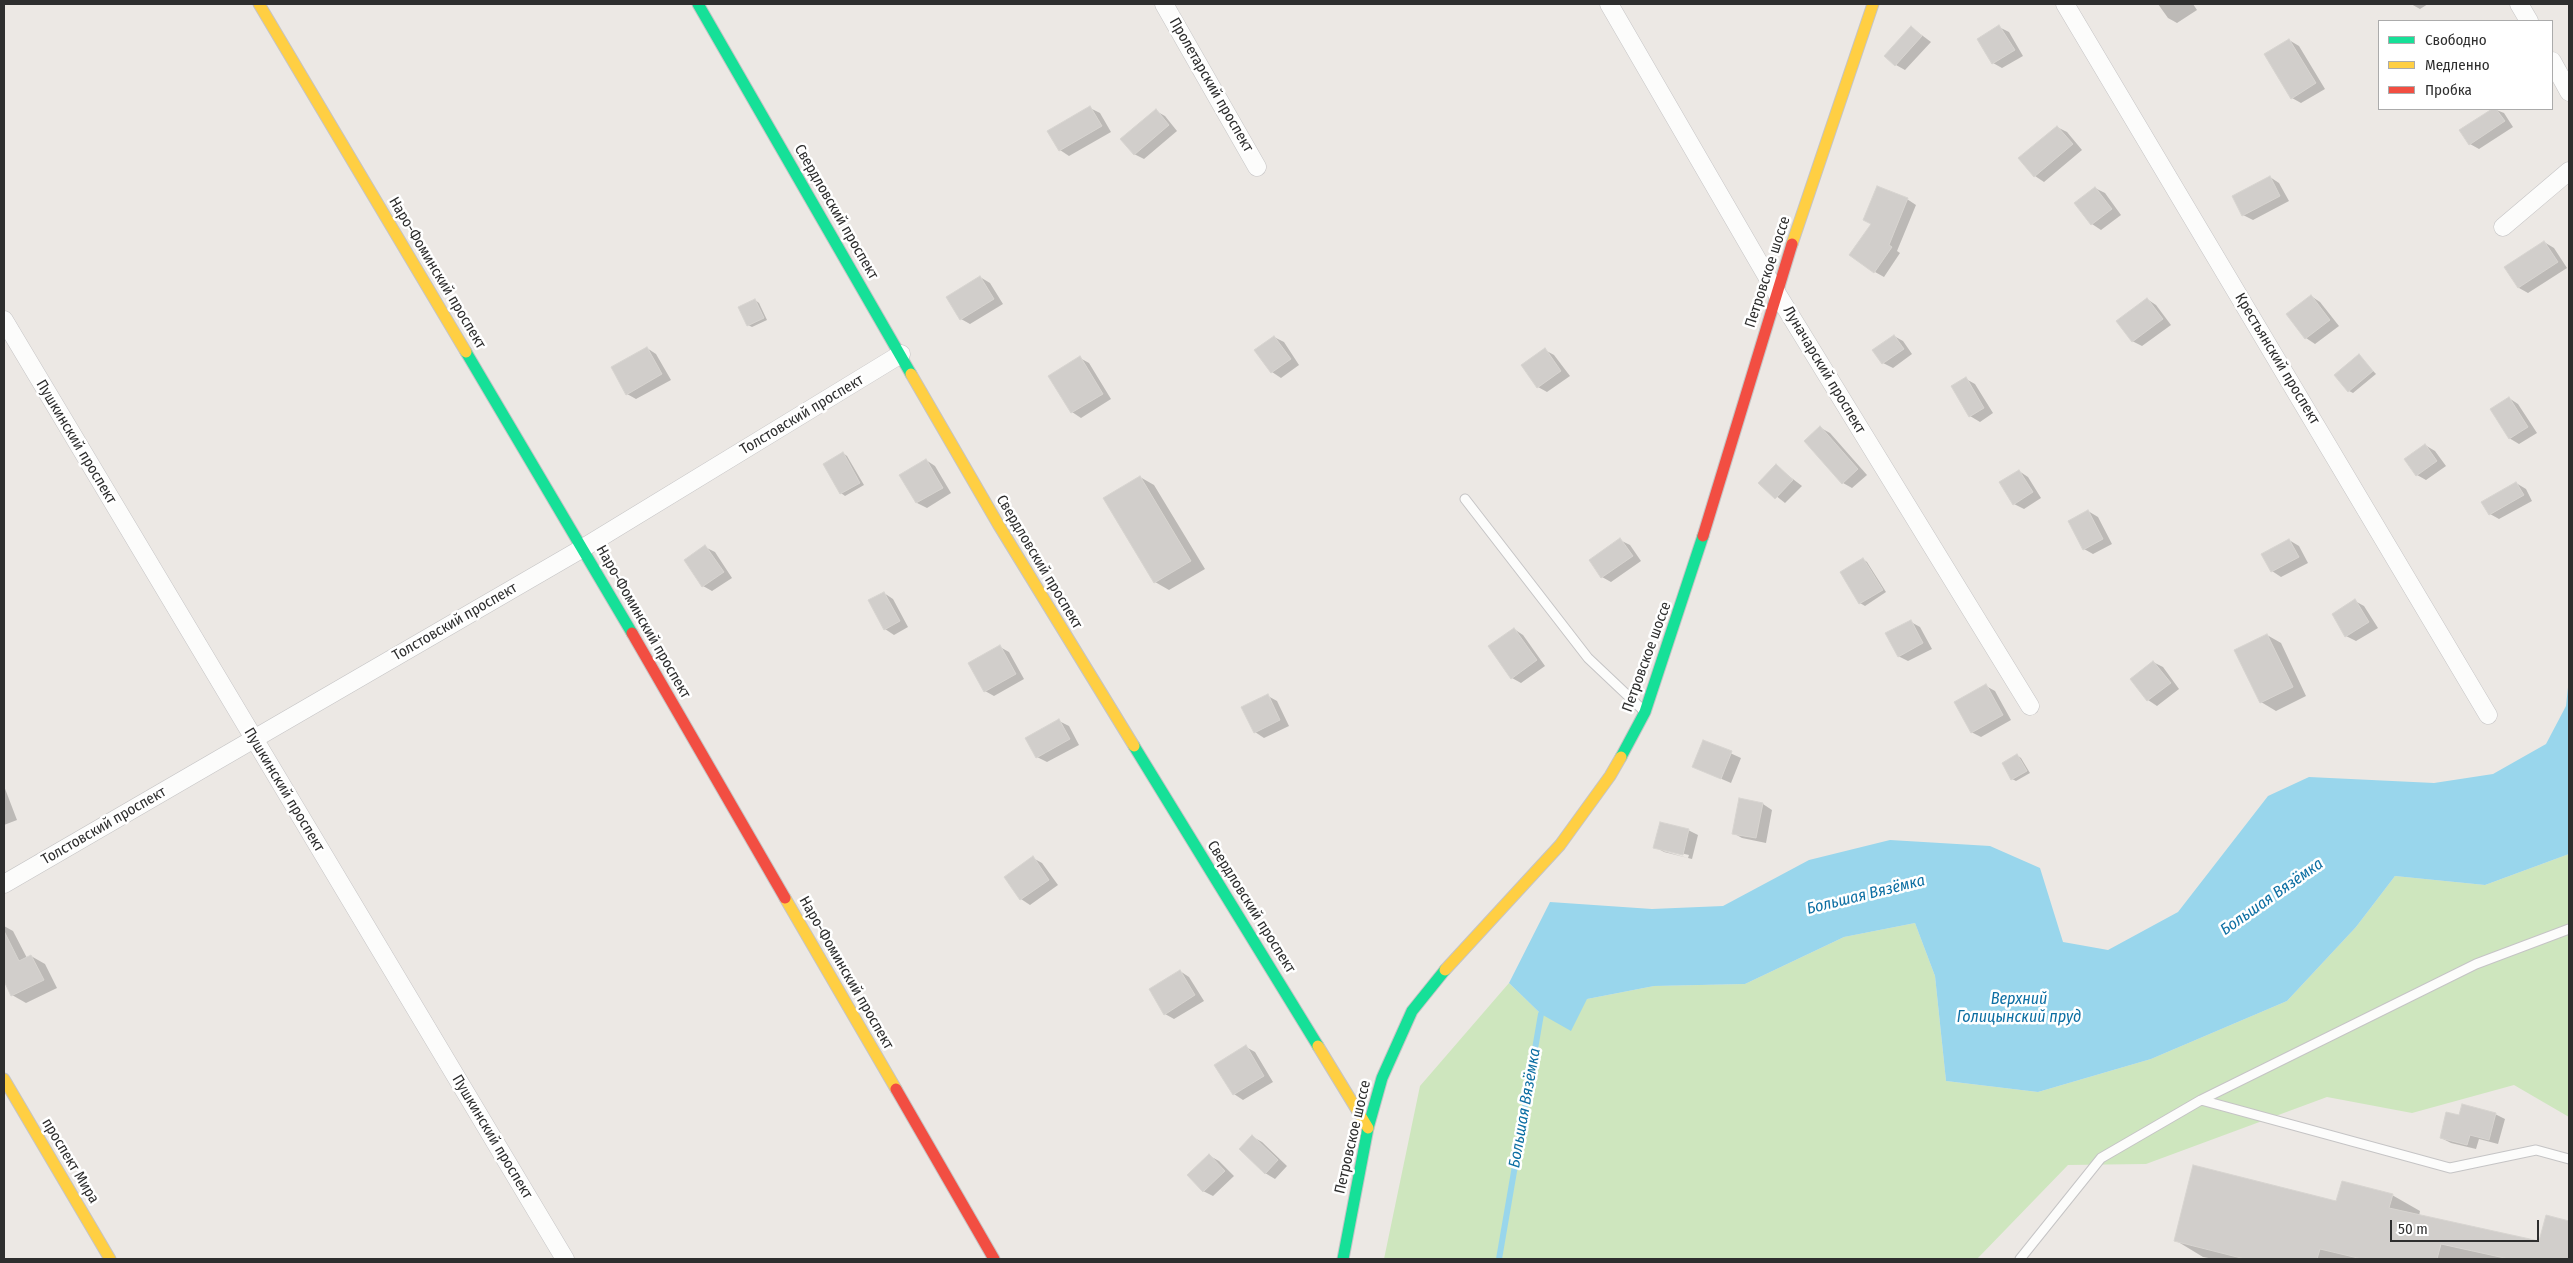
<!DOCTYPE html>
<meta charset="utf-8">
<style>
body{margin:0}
#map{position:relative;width:2573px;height:1263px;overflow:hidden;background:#ece8e4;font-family:"Fira Sans Condensed",sans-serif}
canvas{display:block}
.frame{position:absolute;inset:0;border:5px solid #2e2e2e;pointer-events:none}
.legend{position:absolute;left:2378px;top:20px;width:175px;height:90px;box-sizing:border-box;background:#fff;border:1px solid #ababab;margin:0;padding:6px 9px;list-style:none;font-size:15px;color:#2e2e2e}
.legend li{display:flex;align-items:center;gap:10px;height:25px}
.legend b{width:25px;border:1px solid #ababab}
.scale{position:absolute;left:2390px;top:1220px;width:149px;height:22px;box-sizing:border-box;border:2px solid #2e2e2e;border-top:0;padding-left:6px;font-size:15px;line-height:18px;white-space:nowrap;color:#2e2e2e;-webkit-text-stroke:4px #fff;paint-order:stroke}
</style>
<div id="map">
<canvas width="2573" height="1263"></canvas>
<div class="frame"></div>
<ul class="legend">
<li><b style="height:6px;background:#16e098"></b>Свободно</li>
<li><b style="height:6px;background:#ffcf43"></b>Медленно</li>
<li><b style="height:6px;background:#f24e42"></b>Пробка</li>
</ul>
<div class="scale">50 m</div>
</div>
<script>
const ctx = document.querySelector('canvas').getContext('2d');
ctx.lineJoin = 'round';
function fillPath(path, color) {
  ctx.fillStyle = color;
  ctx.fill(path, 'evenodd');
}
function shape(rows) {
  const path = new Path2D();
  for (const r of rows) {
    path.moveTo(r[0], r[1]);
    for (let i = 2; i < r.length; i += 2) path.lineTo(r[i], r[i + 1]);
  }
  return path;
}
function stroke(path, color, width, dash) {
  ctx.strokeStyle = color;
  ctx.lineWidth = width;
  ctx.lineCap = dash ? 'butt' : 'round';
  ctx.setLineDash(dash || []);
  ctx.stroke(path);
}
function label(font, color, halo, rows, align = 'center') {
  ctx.font = font + ' "Fira Sans Condensed",sans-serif';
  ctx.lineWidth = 5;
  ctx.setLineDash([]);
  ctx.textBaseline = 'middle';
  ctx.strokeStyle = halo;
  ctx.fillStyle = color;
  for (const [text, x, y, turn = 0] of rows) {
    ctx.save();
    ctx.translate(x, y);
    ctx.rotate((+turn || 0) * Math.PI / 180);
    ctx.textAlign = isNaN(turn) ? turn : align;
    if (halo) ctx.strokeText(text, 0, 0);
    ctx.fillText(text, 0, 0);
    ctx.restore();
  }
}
const green = shape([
 [2569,854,2569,1117,2514,1085,2412,1113,2327,1097,2146,1164,2068,1165,1977,1259,1384,1259,1420,1086,1509,983,1541,1014,1587,999,1654,986,1745,984,1844,937,1915,923,1935,976,1946,1081,2038,1092,2151,1059,2287,1001,2356,927,2395,876,2485,885]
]);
const water = shape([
 [2569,678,2569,854,2485,885,2395,876,2356,927,2287,1001,2151,1059,2038,1092,1946,1081,1935,976,1915,923,1844,937,1745,984,1654,986,1587,999,1571,1031,1541,1014,1509,983,1550,902,1652,909,1723,906,1809,860,1890,840,1990,846,2040,868,2063,942,2108,950,2178,912,2268,796,2309,777,2434,783,2493,774,2546,744,2566,706]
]);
const shadow = shape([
 [2158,4,2193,4,2197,10,2177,23,2168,18],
 [2411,4,2428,4,2420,9],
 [1911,27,1931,42,1905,70,1896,65],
 [1999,27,2009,32,2023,56,2002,68,1993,63],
 [2289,40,2299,46,2325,89,2301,103,2292,98],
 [1090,108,1100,113,1111,132,1069,156,1060,150],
 [2494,109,2504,113,2513,127,2479,149,2470,144,2461,131],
 [1156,111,1165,116,1177,131,1144,159,1134,154],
 [2057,127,2067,132,2082,150,2044,182,2035,176],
 [2270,177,2279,183,2289,201,2253,220,2243,215],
 [2095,188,2105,193,2121,215,2101,230,2092,224,2076,203],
 [1907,199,1916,205,1897,251,1900,253,1884,277,1875,272],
 [2544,242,2554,248,2567,268,2528,293,2519,288,2506,268],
 [980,277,990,283,1003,304,970,324,961,319],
 [2311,296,2320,302,2339,326,2315,344,2306,338],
 [2147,299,2156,305,2171,325,2142,346,2132,341],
 [755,300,759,303,767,320,752,327,748,325],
 [1894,336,1903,341,1912,354,1893,368,1883,363],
 [1274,337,1284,342,1299,365,1281,378,1272,372],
 [647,348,656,354,671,380,636,399,627,394],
 [1545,350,1554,355,1570,376,1547,392,1538,387],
 [2359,356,2376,374,2353,393,2349,391],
 [1080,358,1089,363,1111,399,1081,418,1072,412],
 [1966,379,1975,384,1993,413,1980,422,1970,416],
 [2509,398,2518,404,2537,433,2519,444,2509,438],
 [1821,428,1830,433,1867,475,1852,488,1843,483],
 [2425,445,2435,451,2446,466,2426,480,2417,475],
 [843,453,847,456,864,485,845,496,841,493],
 [926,460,935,466,951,493,927,508,917,503,901,475],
 [1776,466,1802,486,1785,503,1760,483],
 [2019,471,2028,477,2041,498,2024,509,2014,504],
 [1140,477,1154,485,1205,569,1169,590,1155,582],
 [2516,483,2526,489,2532,501,2499,519,2490,514],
 [2088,511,2098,517,2112,544,2093,554,2084,549],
 [1620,540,1630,545,1641,561,1611,582,1602,577],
 [2289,540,2299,546,2308,563,2281,577,2272,571],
 [705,547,715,552,732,578,712,591,703,586],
 [1863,559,1867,562,1886,592,1865,606,1860,603,1842,573],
 [884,593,893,599,908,627,894,635,885,629],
 [2355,601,2364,606,2378,628,2356,641,2346,636],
 [1911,622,1920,627,1932,649,1908,661,1898,656],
 [1514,629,1523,635,1545,666,1521,683,1512,678],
 [2267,635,2281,643,2306,696,2276,711,2261,702,2236,650],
 [1000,647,1009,652,1024,679,994,696,985,691],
 [2153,662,2163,667,2179,689,2157,706,2148,700],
 [1986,686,1995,691,2011,720,1981,737,1971,732],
 [1268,696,1277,701,1289,726,1264,738,1255,732],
 [1059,721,1069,726,1079,745,1047,762,1037,757],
 [1704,741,1741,758,1731,783,1694,767],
 [2017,755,2021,758,2030,773,2016,781,2012,779],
 [4,786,17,820,4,825],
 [1763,804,1772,810,1766,843,1742,838,1733,833],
 [1688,830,1698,835,1692,859,1664,852,1655,847],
 [1663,849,1689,855,1688,858,1663,851],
 [1033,858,1042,863,1058,885,1030,905,1021,899,1005,877],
 [4,926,13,931,27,958,31,956,45,964,57,988,26,1003,12,995,4,978],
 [1180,971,1189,977,1204,1001,1174,1019,1165,1014],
 [1246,1047,1255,1052,1273,1082,1243,1100,1234,1094],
 [2495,1114,2505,1119,2498,1144,2479,1139,2476,1149,2451,1143,2441,1138,2460,1117],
 [1253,1137,1262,1142,1287,1166,1275,1179,1265,1173],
 [1210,1156,1219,1161,1234,1176,1213,1196,1203,1191],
 [2392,1195,2420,1211,2419,1216,2540,1243,2547,1217,2569,1222,2569,1259,2214,1259,2203,1257,2175,1240,2337,1203]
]);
const stream = shape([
 [1499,1259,1541,1014]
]);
const building = shape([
 [1999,25,2015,50,1992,64,1977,39,1999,25],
 [1911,26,1922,36,1895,66,1884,56,1911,26],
 [2289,39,2316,83,2291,99,2264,54,2289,39],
 [1090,106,1102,126,1059,151,1047,131,1090,106],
 [1156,109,1169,125,1134,155,1120,139,1156,109],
 [2492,109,2496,109,2505,121,2469,145,2459,130,2492,109],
 [2057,126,2073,144,2034,177,2018,158,2057,126],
 [2270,176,2280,196,2242,216,2232,196,2270,176],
 [1877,186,1908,198,1889,245,1892,247,1874,273,1849,255,1871,224,1863,220,1877,186],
 [2095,187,2112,209,2091,225,2074,203,2095,187],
 [2544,241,2558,262,2518,288,2504,267,2544,241],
 [980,276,994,299,960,320,946,297,980,276],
 [2311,295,2330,320,2305,339,2286,314,2311,295],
 [2147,298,2163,319,2132,342,2116,321,2147,298],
 [755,299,764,318,747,326,738,307,755,299],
 [1894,335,1904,349,1882,364,1872,350,1894,335],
 [1274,336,1291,359,1271,373,1254,350,1274,336],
 [647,347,662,374,626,395,611,367,647,347],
 [1545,348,1561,371,1537,388,1521,365,1545,348],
 [2359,354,2373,371,2348,392,2334,375,2359,354],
 [1080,356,1103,394,1071,413,1048,376,1080,356],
 [1966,377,1984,408,1969,417,1951,386,1966,377],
 [2509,397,2528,427,2509,439,2490,409,2509,397],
 [1820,426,1858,469,1842,484,1804,441,1820,426],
 [2425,444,2437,461,2416,476,2404,459,2425,444],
 [843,452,860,483,840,494,823,464,843,452],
 [926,459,943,488,916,503,899,475,926,459],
 [1776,464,1793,480,1775,499,1758,483,1776,464],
 [2019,470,2033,492,2013,505,1999,482,2019,470],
 [1140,476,1191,561,1154,583,1103,498,1140,476],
 [2516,482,2524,495,2489,515,2481,502,2516,482],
 [2088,510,2103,539,2083,550,2068,521,2088,510],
 [1620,538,1633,556,1601,578,1589,560,1620,538],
 [2289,539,2299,557,2271,572,2261,554,2289,539],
 [705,545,724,572,702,587,684,560,705,545],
 [1863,558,1883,590,1859,604,1840,572,1863,558],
 [884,592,900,621,884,630,868,600,884,592],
 [2355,599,2369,622,2345,637,2332,614,2355,599],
 [1911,620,1923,643,1898,657,1885,633,1911,620],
 [1514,628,1537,660,1511,679,1488,646,1514,628],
 [2267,634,2293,687,2260,703,2234,650,2267,634],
 [1000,645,1016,674,984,692,968,663,1000,645],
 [2153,661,2171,683,2147,701,2130,679,2153,661],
 [1986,684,2003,715,1971,733,1954,702,1986,684],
 [1268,694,1280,720,1254,733,1241,707,1268,694],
 [1059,719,1070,739,1036,758,1025,738,1059,719],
 [1703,740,1732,751,1721,779,1692,767,1703,740],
 [2017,754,2027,771,2011,780,2002,763,2017,754],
 [1739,798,1763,803,1756,838,1732,834,1739,798],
 [1660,822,1689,829,1683,855,1653,848,1660,822],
 [1033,856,1049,880,1020,900,1004,877,1033,856],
 [4,931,19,961,31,955,44,980,11,996,4,981,4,931],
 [1180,970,1195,995,1164,1015,1149,989,1180,970],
 [1246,1045,1264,1076,1233,1095,1214,1065,1246,1045],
 [2462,1104,2496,1113,2489,1140,2470,1135,2467,1145,2440,1138,2446,1112,2459,1115,2462,1104],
 [1252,1135,1278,1160,1265,1174,1239,1149,1252,1135],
 [1209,1154,1225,1171,1203,1192,1187,1175,1209,1154],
 [2193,1165,2336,1201,2342,1181,2393,1194,2389,1208,2539,1241,2546,1215,2569,1221,2569,1259,2509,1259,2441,1244,2437,1259,2362,1259,2320,1249,2317,1259,2245,1259,2174,1241,2193,1165]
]);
const lane = shape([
 [1465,499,1588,658,1643,710],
 [2201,1100,2450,1168,2536,1150,2569,1159],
 [2020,1259,2101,1158,2201,1100,2476,964,2569,929]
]);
const street = shape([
 [1164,4,1257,167],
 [1609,4,1776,292,2030,706],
 [2065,4,2488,715],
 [2519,4,2529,21],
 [2552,61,2569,92],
 [2503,227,2569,171],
 [4,320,565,1259],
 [4,884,583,548,901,354]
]);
const fast = shape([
 [698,4,911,374],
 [466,352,632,633],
 [1134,746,1318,1046],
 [1621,757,1645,712,1703,536],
 [1343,1259,1368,1128,1382,1078,1412,1011,1445,970]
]);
const slow = shape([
 [259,4,466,352],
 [1792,244,1873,4],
 [911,374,998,524,1134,746],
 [785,898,896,1089],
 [1445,970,1560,845,1610,776,1621,757],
 [1318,1046,1368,1128],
 [4,1079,110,1259]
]);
const jam = shape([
 [1703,536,1792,244],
 [632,633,785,898],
 [896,1089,994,1259]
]);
const streetNames = [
 ["Пролетарский проспект",1211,85,60],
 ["Свердловский проспект",836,212,60],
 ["Петровское шоссе",1768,272,-72],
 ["Наро-Фоминский проспект",437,273,59],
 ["Крестьянский проспект",2277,359,59],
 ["Луначарский проспект",1824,370,59],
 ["Толстовский проспект",802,415,-31],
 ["Пушкинский проспект",76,442,59],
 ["Свердловский проспект",1039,562,59],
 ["Толстовский проспект",455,622,-30],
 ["Наро-Фоминский проспект",643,622,60],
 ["Петровское шоссе",1647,657,-70],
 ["Пушкинский проспект",284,790,59],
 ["Толстовский проспект",104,826,-30],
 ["Свердловский проспект",1251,907,58],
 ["Наро-Фоминский проспект",846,973,60],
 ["Пушкинский проспект",492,1137,59],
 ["Петровское шоссе",1353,1137,-77],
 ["проспект Мира",70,1161,59]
];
const waterNames = [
 ["Большая Вязёмка",1866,895,-14],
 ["Большая Вязёмка",2272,897,-35],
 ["Верхний",2019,1000],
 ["Голицынский пруд",2019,1018],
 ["Большая Вязёмка",1525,1108,-80]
];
fillPath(green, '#cee6be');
fillPath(water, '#99d6ec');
fillPath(shadow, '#0003');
stroke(stream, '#99d6ec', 6);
fillPath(building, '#d1cecb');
stroke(building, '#d7d4d0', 1);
stroke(lane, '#c5c4c5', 11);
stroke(street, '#c5c4c5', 19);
stroke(fast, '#c5c4c5', 13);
stroke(slow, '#c5c4c5', 13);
stroke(jam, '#c5c4c5', 13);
stroke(lane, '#fcfcfb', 9);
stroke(street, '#fcfcfb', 18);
stroke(fast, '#16e098', 11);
stroke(slow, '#ffcf43', 11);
stroke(jam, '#f24e42', 11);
label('15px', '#2e2e2e', '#fff', streetNames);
label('italic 16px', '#0d6fa3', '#fff', waterNames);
</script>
